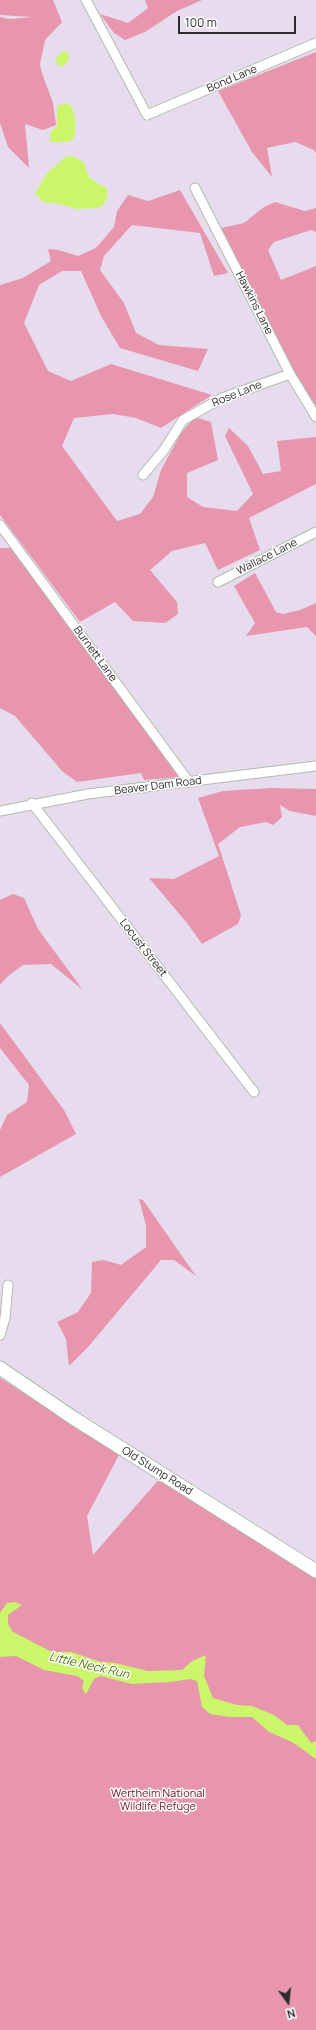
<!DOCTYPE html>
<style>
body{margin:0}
#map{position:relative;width:316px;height:2030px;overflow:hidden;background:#e7dcee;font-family:Manrope,sans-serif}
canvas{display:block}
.north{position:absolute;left:268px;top:1982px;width:40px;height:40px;-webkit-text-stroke:3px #fff;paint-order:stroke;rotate:165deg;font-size:11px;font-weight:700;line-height:16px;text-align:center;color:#2b2b2b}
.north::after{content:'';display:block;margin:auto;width:14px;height:18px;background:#2b2b2b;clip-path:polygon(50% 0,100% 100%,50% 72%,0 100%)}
.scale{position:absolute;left:178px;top:16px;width:118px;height:18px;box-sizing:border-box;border:2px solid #2b2b2b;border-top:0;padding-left:5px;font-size:12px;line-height:14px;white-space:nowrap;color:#2b2b2b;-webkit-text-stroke:3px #fff;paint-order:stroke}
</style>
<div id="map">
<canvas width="316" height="2030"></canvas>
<div class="north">N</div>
<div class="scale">100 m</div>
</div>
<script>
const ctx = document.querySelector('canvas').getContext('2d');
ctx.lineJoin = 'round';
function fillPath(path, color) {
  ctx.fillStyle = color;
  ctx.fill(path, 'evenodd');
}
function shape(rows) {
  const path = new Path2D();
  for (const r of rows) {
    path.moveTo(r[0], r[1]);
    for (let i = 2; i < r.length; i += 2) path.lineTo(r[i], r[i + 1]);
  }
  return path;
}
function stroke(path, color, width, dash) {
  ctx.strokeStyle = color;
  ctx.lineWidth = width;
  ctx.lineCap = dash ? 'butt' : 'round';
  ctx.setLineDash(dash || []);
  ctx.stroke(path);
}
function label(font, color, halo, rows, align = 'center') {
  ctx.font = font + ' Manrope,sans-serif';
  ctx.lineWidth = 3;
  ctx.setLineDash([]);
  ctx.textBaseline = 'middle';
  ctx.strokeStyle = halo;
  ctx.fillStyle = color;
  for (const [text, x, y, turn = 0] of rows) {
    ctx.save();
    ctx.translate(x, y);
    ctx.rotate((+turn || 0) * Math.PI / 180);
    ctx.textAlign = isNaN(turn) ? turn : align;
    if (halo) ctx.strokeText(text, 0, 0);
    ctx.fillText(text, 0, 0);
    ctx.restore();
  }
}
const green = shape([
 [0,0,53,0,62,22,45,40,40,64,42,73,53,103,56,125,43,130,25,124,29,168,8,147,0,123,0,17,10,19,32,17,0,15],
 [145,0,202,0,177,11,145,32,125,40,114,33,100,14,128,23,148,8],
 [316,52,316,153,314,150,295,142,267,148,272,177,252,152,218,91],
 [180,190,228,273,214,276,200,233,132,225,104,256,100,270,124,303,136,333,159,345,208,349,198,371,120,348,101,316,81,271,62,271,39,285,24,323,48,371,71,381,111,364,212,395,161,428,136,418,113,414,74,418,62,446,117,521,140,514,153,497,161,470,181,433,195,417,211,422,218,460,187,473,187,497,203,507,237,511,253,494,225,436,229,428,248,446,263,474,281,471,277,441,316,437,316,484,249,518,260,550,218,570,205,543,172,551,150,570,177,602,178,614,165,623,133,621,115,602,80,622,0,515,0,285,23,278,51,261,48,249,58,250,78,256,96,248,114,227,117,211,128,195,148,201],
 [275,202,305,211,316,208,316,232,311,230,274,242,268,250,281,280,316,266,316,406,294,371,221,228,244,223,264,207],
 [0,548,11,548,180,777,144,780,141,773,77,782,62,771,15,716,0,708],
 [255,573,276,612,283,614,300,610,316,603,316,636,307,627,246,636,255,623,234,586],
 [271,788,316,789,316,816,290,811,280,805,282,817,273,825,266,822,240,827,218,844,241,915,238,924,202,944,187,923,149,878,174,879,219,856,198,798,223,791],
 [13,894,24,898,38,929,83,990,51,964,23,965,8,976,0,985,0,900],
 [0,1023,64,1110,76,1134,0,1177,0,1130,7,1115,27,1102,29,1085,0,1048],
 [139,1199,143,1200,196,1276,174,1260,161,1260,88,1347,69,1366,66,1339,57,1322,78,1312,91,1293,92,1262,104,1260,121,1265,146,1247,146,1226],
 [0,1378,120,1453,87,1516,93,1555,161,1477,316,1571,316,2030,0,2030]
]);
const water = shape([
 [67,51,69,57,67,62,63,66,59,66,55,60,61,52],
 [67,103,72,107,75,118,75,135,72,140,68,142,51,142,50,136,52,130,57,126,57,106],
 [67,156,75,157,83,162,89,177,100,185,107,187,107,199,103,205,97,208,76,209,56,203,48,203,42,201,35,193,47,173],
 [15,1602,22,1605,8,1615,8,1624,13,1632,52,1652,71,1652,101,1662,115,1663,148,1671,182,1670,192,1661,206,1655,204,1676,213,1698,237,1705,252,1706,274,1715,287,1725,298,1725,311,1743,316,1741,316,1759,292,1742,269,1732,252,1717,229,1717,210,1714,202,1707,197,1681,190,1679,170,1682,132,1684,100,1676,94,1679,86,1694,82,1688,84,1681,77,1676,44,1670,16,1656,0,1657,0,1613,7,1603]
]);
const street = shape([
 [86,0,147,115,316,43],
 [195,188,290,374,316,417],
 [143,475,164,450,183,420,222,398,290,374],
 [0,525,189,782],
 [218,582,316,532],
 [32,803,254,1092],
 [0,811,88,794,316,766],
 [0,1335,5,1318,8,1285]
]);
const secondary = shape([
 [0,1368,75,1419,316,1571]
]);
const streetNames = [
 ["Bond Lane",232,79,-23],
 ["Hawkins Lane",254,303,63],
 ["Rose Lane",237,394,-22],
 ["Wallace Lane",267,557,-27],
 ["Burnett Lane",95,654,54],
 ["Beaver Dam Road",158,786,-7],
 ["Locust Street",143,948,52],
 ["Old Stump Road",157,1471,32]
];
const parkNames = [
 ["Wertheim National",158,1794],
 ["Wildlife Refuge",158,1807]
];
const waterNames = [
 ["Little Neck Run",89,1666,13]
];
fillPath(green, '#e895ae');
fillPath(water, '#cbf669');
stroke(street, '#afbcac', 11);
stroke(secondary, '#afbcac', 15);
stroke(street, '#fff', 9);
stroke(secondary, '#fff', 13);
label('11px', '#2b2b2b', '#fff', streetNames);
label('11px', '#6d1524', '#fff', parkNames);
label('italic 12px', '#528008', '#fff', waterNames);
</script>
